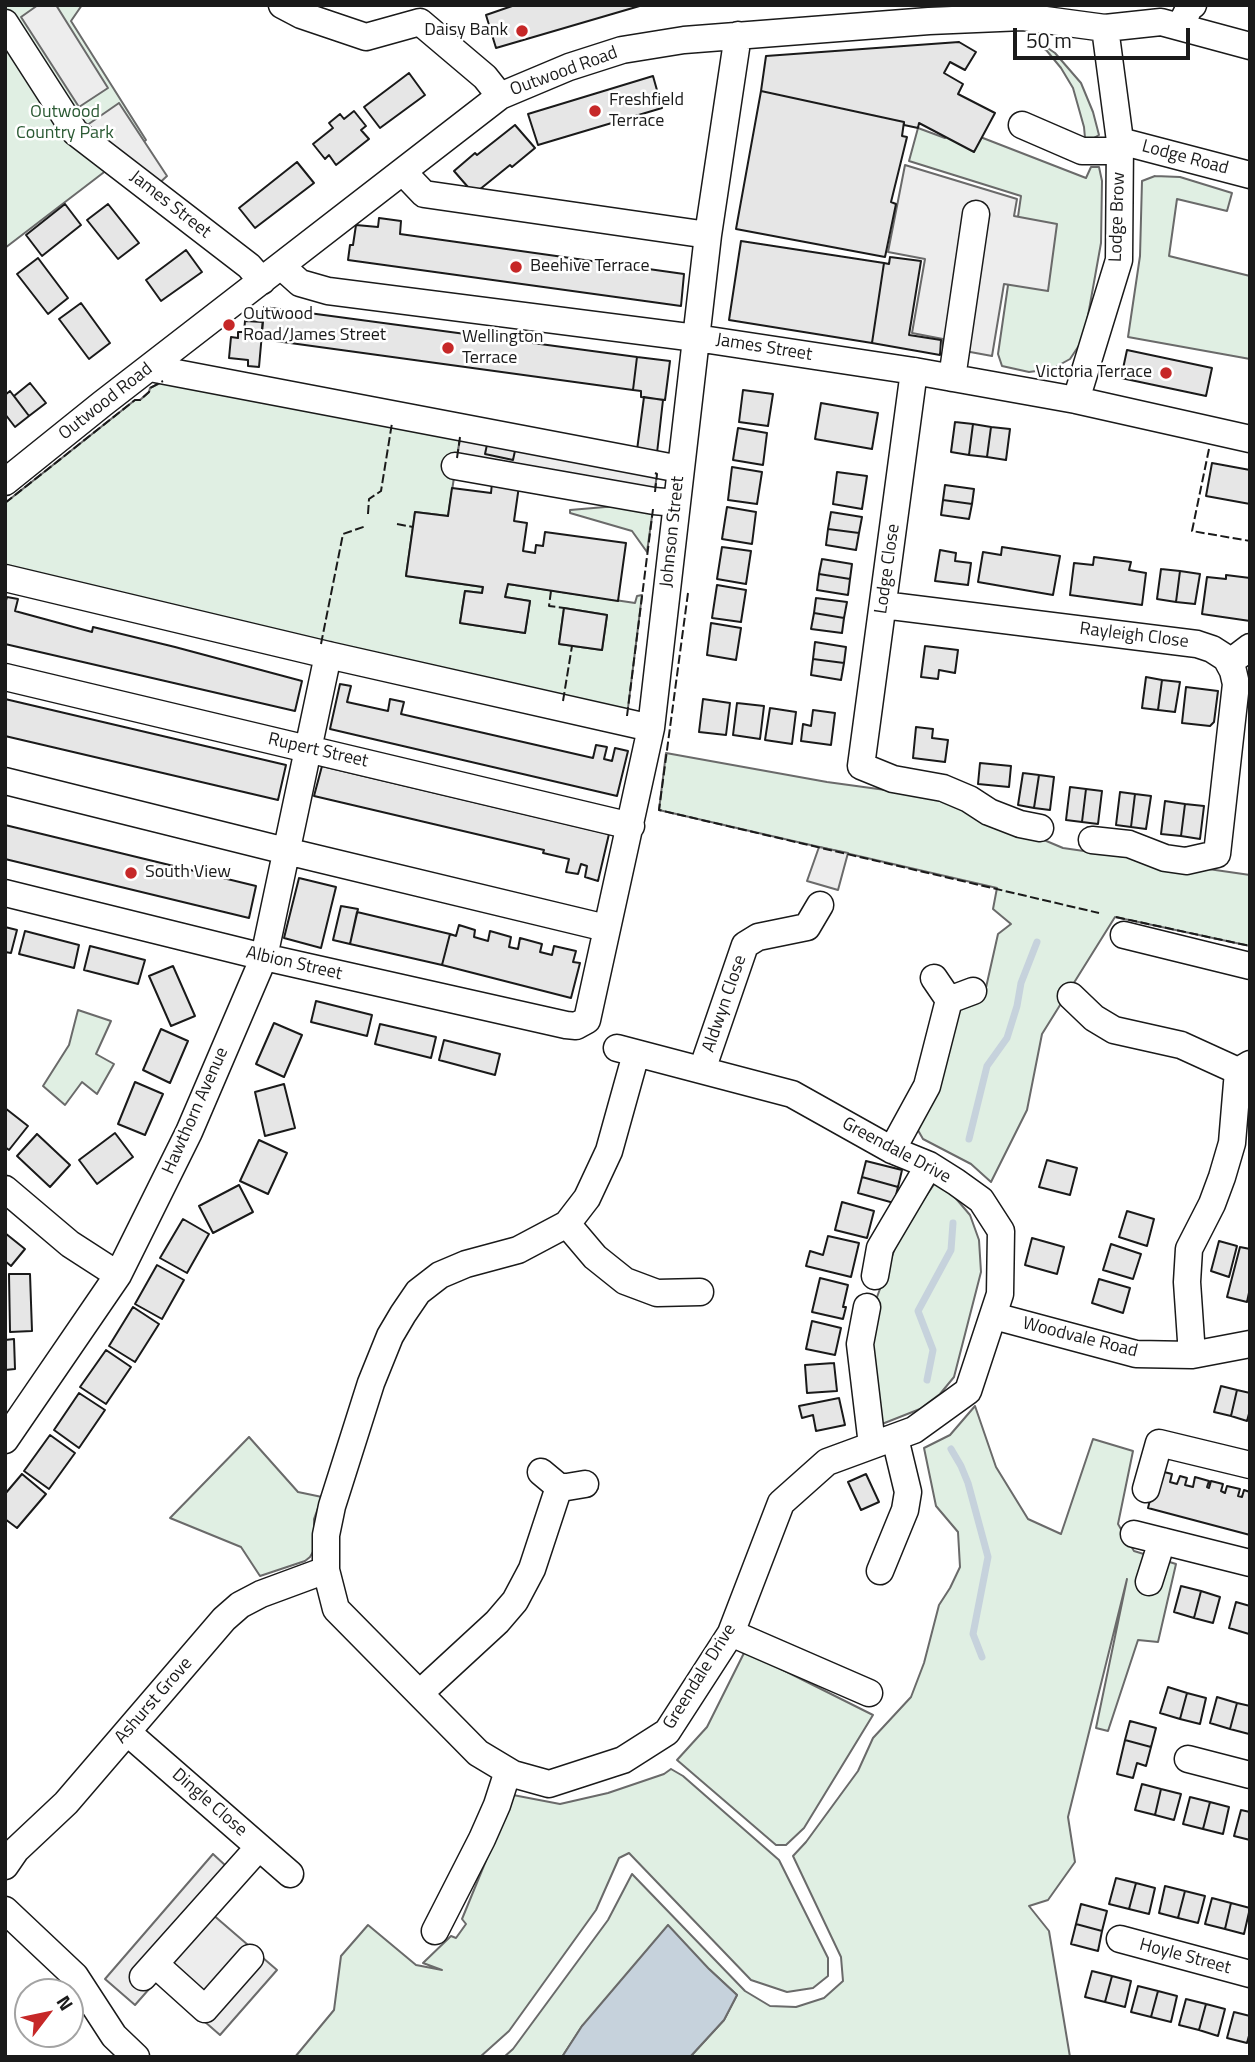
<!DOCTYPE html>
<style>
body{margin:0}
#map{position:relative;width:1255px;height:2062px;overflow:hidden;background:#fff;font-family:"Titillium Web",sans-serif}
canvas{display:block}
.frame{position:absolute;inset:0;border:7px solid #1a1a1a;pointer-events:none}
.north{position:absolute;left:14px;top:1978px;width:70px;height:70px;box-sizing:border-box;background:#fff;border:2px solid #a3a3a3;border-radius:50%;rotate:58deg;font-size:19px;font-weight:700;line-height:28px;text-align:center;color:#1a1a1a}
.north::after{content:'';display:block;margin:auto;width:24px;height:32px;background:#c62828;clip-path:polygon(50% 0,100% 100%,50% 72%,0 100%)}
.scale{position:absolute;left:1013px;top:28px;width:177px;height:32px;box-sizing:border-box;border:4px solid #1a1a1a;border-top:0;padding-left:9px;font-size:21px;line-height:24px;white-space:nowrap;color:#1a1a1a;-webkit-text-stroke:5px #fff;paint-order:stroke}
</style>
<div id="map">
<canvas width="1255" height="2062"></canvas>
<div class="frame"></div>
<div class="north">N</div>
<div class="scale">50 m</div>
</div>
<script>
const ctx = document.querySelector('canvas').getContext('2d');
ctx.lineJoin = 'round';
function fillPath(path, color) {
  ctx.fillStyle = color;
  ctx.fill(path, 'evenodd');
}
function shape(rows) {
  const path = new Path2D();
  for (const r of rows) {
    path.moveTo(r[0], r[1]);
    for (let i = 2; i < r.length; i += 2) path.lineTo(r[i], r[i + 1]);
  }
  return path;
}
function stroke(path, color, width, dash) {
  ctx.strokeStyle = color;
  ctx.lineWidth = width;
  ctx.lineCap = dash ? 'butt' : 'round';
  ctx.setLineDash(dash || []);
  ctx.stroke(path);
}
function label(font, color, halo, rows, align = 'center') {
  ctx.font = font + ' "Titillium Web",sans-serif';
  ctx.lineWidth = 5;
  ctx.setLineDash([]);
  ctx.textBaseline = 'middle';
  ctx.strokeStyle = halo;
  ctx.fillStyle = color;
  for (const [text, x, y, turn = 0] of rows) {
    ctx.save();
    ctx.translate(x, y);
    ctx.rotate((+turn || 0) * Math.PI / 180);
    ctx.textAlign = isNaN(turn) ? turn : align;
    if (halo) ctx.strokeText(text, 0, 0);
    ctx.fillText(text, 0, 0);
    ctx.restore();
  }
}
const green = shape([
 [5,5,82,5,71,21,146,140,5,248,5,5],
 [1030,40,1039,42,1055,53,1081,83,1093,112,1099,135,1092,139,1085,138,1084,127,1073,88,1061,68,1047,51,1030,40],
 [952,126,1086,178,1091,167,1099,167,1102,181,1101,243,1084,338,1070,359,1052,369,1029,372,1002,366,998,354,1021,196,909,161,918,128,945,138,952,126],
 [1155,176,1180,177,1232,193,1227,211,1177,199,1169,256,1250,276,1250,359,1128,337,1140,256,1142,181,1155,176],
 [164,381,461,433,448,516,415,512,406,576,483,587,482,593,465,591,460,623,525,633,530,601,505,597,508,584,635,603,637,596,642,595,627,716,5,569,5,503,135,400,140,400,149,392,150,388,164,381],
 [564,608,607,615,602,650,559,644,564,608],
 [617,506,653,509,647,552,632,531,570,513,570,510,617,506],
 [666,753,827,782,944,798,1063,848,1250,875,1250,946,1115,917,1042,1034,1027,1110,991,1182,971,1164,923,1139,915,1125,961,1000,985,992,998,934,1011,924,993,909,997,888,659,810,666,753],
 [78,1010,111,1021,96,1054,114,1064,97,1094,82,1082,65,1105,43,1086,69,1045,78,1010],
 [935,1183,953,1195,970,1215,979,1240,981,1272,954,1377,940,1394,920,1409,882,1424,870,1356,870,1316,901,1232,935,1183],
 [975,1406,996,1467,1028,1519,1061,1534,1093,1439,1133,1451,1118,1524,1134,1551,1176,1564,1158,1642,1138,1640,1108,1731,1096,1728,1127,1579,1068,1817,1075,1862,1048,1900,1029,1906,1049,1931,1070,2057,690,2057,724,2020,737,1995,709,1969,582,2026,562,2057,504,2057,513,2049,608,1920,632,1874,745,1991,770,2006,796,2007,824,1998,843,1981,841,1957,793,1856,806,1842,858,1771,873,1738,911,1697,924,1663,939,1605,950,1588,960,1567,958,1532,936,1506,924,1448,950,1435,975,1406],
 [249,1437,298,1492,322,1497,314,1519,314,1550,310,1557,305,1561,260,1576,241,1547,170,1518,249,1437],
 [745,1651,873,1715,804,1828,786,1845,776,1845,677,1760,707,1727,745,1651],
 [671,1769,683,1776,779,1860,828,1958,828,1976,813,1988,787,1992,751,1980,629,1853,619,1858,596,1910,509,2031,480,2057,295,2057,334,2010,341,1956,368,1925,416,1965,442,1970,423,1963,451,1936,456,1938,466,1924,462,1919,513,1795,560,1804,608,1793,664,1774,671,1769]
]);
const parking = shape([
 [38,5,56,5,108,88,79,107,21,17,38,5],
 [119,103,167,176,154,188,80,130,119,103],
 [905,165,1017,199,1014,216,1057,224,1048,291,1004,284,992,356,943,347,943,339,912,333,925,259,888,252,905,165],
 [461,433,657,474,654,496,456,463,461,433],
 [819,847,848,853,838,890,807,881,819,847],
 [213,1854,226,1866,197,1901,277,1970,220,2035,157,1980,135,2005,105,1979,213,1854]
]);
const water = shape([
 [668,1925,709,1969,737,1995,724,2020,690,2057,562,2057,582,2026,668,1925]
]);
const stream = shape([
 [969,1139,987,1066,1007,1038,1017,1006,1021,983,1037,942],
 [927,1380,933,1350,918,1311,951,1250,953,1223],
 [951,1449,961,1466,968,1483,988,1557,973,1634,982,1657]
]);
const building = shape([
 [643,5,496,48,486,15,515,5,643,5],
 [959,42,976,52,965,70,950,62,944,73,963,84,958,94,995,113,974,152,919,123,918,128,904,125,904,122,761,91,766,56,959,42],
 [409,73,425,95,380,128,364,107,409,73],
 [653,76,662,108,538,145,528,114,653,76],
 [761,91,904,122,902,136,907,137,891,202,896,204,885,257,736,229,761,91],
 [354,111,366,126,361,130,369,139,336,165,329,155,325,159,313,144,333,128,329,123,340,114,344,119,354,111],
 [515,125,535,148,512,167,510,165,474,194,454,171,475,153,477,155,515,125],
 [297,162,314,183,255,228,239,208,297,162],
 [65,204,81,225,42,256,26,235,65,204],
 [108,204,139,243,118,259,87,220,108,204],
 [379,218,401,221,400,234,684,274,681,306,348,260,350,245,353,245,356,225,378,227,379,218],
 [741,241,884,263,872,343,729,320,741,241],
 [186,250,202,272,161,301,146,280,186,250],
 [890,257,921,261,909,335,941,340,940,355,872,343,884,263,889,264,890,257],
 [38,258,68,298,48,314,17,274,38,258],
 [81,303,110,343,89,359,59,319,81,303],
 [264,307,637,357,633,390,261,339,264,307],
 [245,321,263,322,259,367,248,366,248,360,229,358,231,337,238,338,238,332,244,332,245,321],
 [1127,350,1212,368,1206,396,1121,378,1127,350],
 [637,357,670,361,665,400,641,397,641,391,633,390,637,357],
 [30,383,46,403,29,416,14,396,30,383],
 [743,390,773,394,768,426,739,422,743,390],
 [10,391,29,416,15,427,5,414,5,395,10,391],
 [644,397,663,400,657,453,637,450,644,397],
 [821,403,878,413,872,449,815,439,821,403],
 [955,422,973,424,969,455,951,452,955,422],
 [973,424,991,427,987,457,969,455,973,424],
 [991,427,1010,429,1006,460,987,457,991,427],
 [738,428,767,433,763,465,733,460,738,428],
 [488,440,516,446,513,460,485,454,488,440],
 [1212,463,1250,470,1250,504,1206,496,1212,463],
 [732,467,762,472,757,504,728,500,732,467],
 [837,472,867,476,862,509,833,504,837,472],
 [492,483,519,486,514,521,527,523,523,551,535,553,536,545,543,546,545,532,626,543,618,601,508,584,505,597,530,601,525,633,460,623,465,591,482,593,483,587,406,576,415,512,448,516,452,488,491,493,492,483],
 [945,485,974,489,972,504,943,500,945,485],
 [943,500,972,504,969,519,941,515,943,500],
 [727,507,756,512,752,544,722,539,727,507],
 [831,512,862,517,859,533,828,529,831,512],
 [828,529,859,533,856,550,826,545,828,529],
 [722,547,751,551,746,584,717,579,722,547],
 [1002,547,1060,556,1053,595,978,582,983,552,1001,555,1002,547],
 [940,550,956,553,955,561,971,563,968,585,935,581,940,550],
 [1094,557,1131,562,1129,570,1146,573,1142,605,1070,595,1074,563,1093,565,1094,557],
 [822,559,852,564,850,579,819,574,822,559],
 [1161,569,1180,571,1176,602,1157,599,1161,569],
 [1180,571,1200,574,1195,604,1176,602,1180,571],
 [819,574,850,579,848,595,817,590,819,574],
 [1226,575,1250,578,1250,621,1202,614,1207,577,1226,579,1226,575],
 [717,585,746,590,741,622,712,618,717,585],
 [7,597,18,599,15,611,92,632,93,627,175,647,302,681,295,711,5,644,5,604,7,597],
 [816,598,847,602,844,618,814,613,816,598],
 [564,608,607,615,602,650,559,644,564,608],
 [814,613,844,618,842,633,811,629,814,613],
 [711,623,741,628,736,660,707,655,711,623],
 [815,642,846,647,844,663,813,659,815,642],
 [925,646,958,650,955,673,939,670,938,679,921,677,925,646],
 [813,659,844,663,841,680,811,675,813,659],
 [1146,677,1162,680,1158,710,1142,708,1146,677],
 [1162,680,1180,682,1175,712,1158,710,1162,680],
 [340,684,351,686,347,702,388,711,390,699,404,702,401,714,593,758,596,745,607,747,604,759,612,761,615,748,628,751,617,796,330,729,340,684],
 [1186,687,1218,691,1214,722,1210,726,1182,723,1186,687],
 [5,699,286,765,278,800,5,736,5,699],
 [703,699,730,703,726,735,699,732,703,699],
 [737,703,764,706,760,739,733,735,737,703],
 [770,708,796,712,792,744,765,740,770,708],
 [813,710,835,713,831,745,801,741,803,724,811,726,813,710],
 [916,727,933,729,932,738,948,740,945,762,913,758,916,727],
 [980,763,1011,766,1009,787,978,784,980,763],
 [322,766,609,834,598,881,585,877,587,866,581,864,578,874,566,872,569,859,543,853,544,850,314,796,322,766],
 [1023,773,1039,775,1034,808,1018,805,1023,773],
 [1039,775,1054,777,1050,810,1034,808,1039,775],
 [1070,787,1086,789,1082,822,1066,820,1070,787],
 [1086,789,1102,791,1098,824,1082,822,1086,789],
 [1120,792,1135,794,1131,827,1116,825,1120,792],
 [1135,794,1151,796,1146,829,1131,827,1135,794],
 [1165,801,1185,804,1181,836,1161,834,1165,801],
 [1185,804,1204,806,1200,839,1181,836,1185,804],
 [5,825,256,886,249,918,5,859,5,825],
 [299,878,336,887,321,948,284,938,299,878],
 [341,906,358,909,350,944,333,940,341,906],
 [357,912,450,934,442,965,350,944,357,912],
 [459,925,475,930,474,937,488,941,490,931,511,937,509,947,518,949,520,938,542,944,540,952,552,955,554,946,576,951,573,962,580,963,571,998,442,965,450,934,456,936,459,925],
 [5,927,17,930,11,953,5,952,5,927],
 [25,931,79,945,74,968,19,954,25,931],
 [90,946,145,960,138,984,84,970,90,946],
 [173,966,195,1016,171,1026,149,976,173,966],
 [316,1001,372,1015,367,1036,311,1022,316,1001],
 [274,1023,302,1035,284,1077,256,1064,274,1023],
 [380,1024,436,1037,431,1058,375,1044,380,1024],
 [161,1029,188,1041,170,1083,143,1070,161,1029],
 [444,1040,500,1054,495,1075,439,1060,444,1040],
 [135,1082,163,1094,145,1135,118,1124,135,1082],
 [284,1084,295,1128,265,1136,255,1092,284,1084],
 [5,1108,28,1126,9,1150,5,1147,5,1108],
 [115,1133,133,1157,97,1184,79,1160,115,1133],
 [37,1134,70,1165,50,1187,17,1156,37,1134],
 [259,1140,287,1153,268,1194,240,1181,259,1140],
 [1047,1160,1077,1168,1070,1195,1039,1187,1047,1160],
 [866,1161,902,1170,898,1187,862,1177,866,1161],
 [862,1177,898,1187,894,1203,858,1193,862,1177],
 [239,1185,253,1212,213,1233,199,1206,239,1185],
 [842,1202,874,1211,867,1238,835,1230,842,1202],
 [1127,1211,1154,1219,1147,1246,1119,1237,1127,1211],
 [183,1219,209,1234,187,1273,160,1258,183,1219],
 [5,1233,25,1249,11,1266,5,1261,5,1233],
 [828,1236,859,1243,851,1277,806,1266,810,1251,823,1255,828,1236],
 [1032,1238,1064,1247,1057,1274,1025,1265,1032,1238],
 [1219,1241,1237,1246,1229,1277,1211,1271,1219,1241],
 [1111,1244,1141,1254,1133,1279,1103,1270,1111,1244],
 [1240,1247,1250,1249,1250,1288,1247,1302,1227,1297,1240,1247],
 [157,1265,184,1280,162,1319,135,1304,157,1265],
 [9,1274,30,1274,32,1331,10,1332,9,1274],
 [820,1278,848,1285,843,1307,846,1307,843,1319,812,1312,820,1278],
 [1099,1279,1130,1288,1123,1313,1092,1303,1099,1279],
 [133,1307,159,1324,135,1362,109,1346,133,1307],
 [812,1321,841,1328,835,1355,806,1349,812,1321],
 [14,1339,15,1369,5,1370,5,1340,14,1339],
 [106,1350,131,1367,106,1404,80,1387,106,1350],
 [834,1363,837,1391,807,1393,805,1365,834,1363],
 [1221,1386,1237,1390,1231,1416,1214,1412,1221,1386],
 [1237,1390,1250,1393,1250,1410,1247,1421,1231,1416,1237,1390],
 [79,1393,105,1410,79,1448,54,1430,79,1393],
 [839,1398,845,1425,816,1431,813,1415,802,1418,799,1406,839,1398],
 [50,1435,75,1453,49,1489,24,1471,50,1435],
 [1164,1472,1172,1474,1170,1482,1177,1484,1180,1476,1187,1478,1185,1485,1193,1487,1195,1477,1209,1481,1207,1487,1209,1488,1211,1481,1223,1484,1221,1491,1225,1493,1227,1486,1240,1489,1238,1496,1242,1497,1244,1490,1250,1492,1250,1535,1148,1508,1155,1480,1164,1472],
 [22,1474,46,1494,17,1528,5,1519,5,1494,22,1474],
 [866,1474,879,1502,861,1510,848,1482,866,1474],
 [1181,1586,1201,1591,1194,1618,1174,1612,1181,1586],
 [1201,1591,1220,1597,1213,1623,1194,1618,1201,1591],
 [1236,1602,1250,1606,1249,1634,1229,1628,1236,1602],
 [1168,1687,1187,1693,1180,1719,1160,1713,1168,1687],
 [1187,1693,1206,1698,1200,1724,1180,1719,1187,1693],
 [1217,1697,1237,1703,1230,1729,1210,1723,1217,1697],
 [1237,1703,1250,1706,1249,1734,1230,1729,1237,1703],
 [1130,1721,1156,1728,1151,1747,1125,1740,1130,1721],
 [1125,1740,1151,1747,1146,1766,1137,1763,1133,1778,1117,1774,1125,1740],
 [1142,1784,1161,1789,1155,1815,1135,1810,1142,1784],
 [1161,1789,1181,1794,1174,1820,1155,1815,1161,1789],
 [1190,1797,1210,1802,1203,1829,1183,1824,1190,1797],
 [1210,1802,1229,1807,1223,1834,1203,1829,1210,1802],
 [1241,1810,1250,1812,1250,1840,1234,1836,1241,1810],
 [1116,1878,1136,1883,1129,1909,1109,1904,1116,1878],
 [1136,1883,1155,1888,1149,1914,1129,1909,1136,1883],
 [1165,1886,1185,1891,1178,1918,1159,1913,1165,1886],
 [1185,1891,1205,1896,1198,1923,1178,1918,1185,1891],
 [1212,1898,1231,1903,1225,1929,1205,1924,1212,1898],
 [1231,1903,1250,1908,1244,1934,1225,1929,1231,1903],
 [1081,1904,1107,1911,1102,1931,1076,1924,1081,1904],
 [1076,1924,1102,1931,1098,1951,1071,1944,1076,1924],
 [1092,1971,1112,1976,1105,2002,1085,1997,1092,1971],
 [1112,1976,1131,1981,1125,2007,1105,2002,1112,1976],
 [1138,1986,1158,1991,1151,2017,1131,2012,1138,1986],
 [1158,1991,1177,1996,1171,2022,1151,2017,1158,1991],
 [1186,1999,1206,2004,1199,2030,1179,2025,1186,1999],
 [1206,2004,1225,2009,1218,2036,1199,2030,1206,2004],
 [1234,2012,1250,2016,1250,2032,1247,2043,1227,2038,1234,2012]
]);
const minor = shape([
 [282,5,301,15,366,37,420,22,485,77,500,96],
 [5,23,75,132,249,266,262,281],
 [1180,27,1190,6,1193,5],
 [1022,125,1082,151,1120,151],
 [1120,141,1250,175],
 [403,172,424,194,708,235],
 [281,266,300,283,328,291,696,338,914,371,1076,400,1250,439],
 [150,368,680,469],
 [914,371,861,766,893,779,943,788,969,799,989,812,1020,824,1040,828],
 [952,378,976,214],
 [1076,400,1119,260,1120,141,1105,28],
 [455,466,654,501,676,503],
 [5,482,102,404,500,96,569,67,622,50,684,40,929,21,1023,17,1105,28,1161,22,1250,46],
 [5,578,328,655,651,728],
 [883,605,1197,644,1212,649,1226,658,1233,671,1236,684,1217,854,1186,861,1165,858,1129,844,1092,840],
 [1229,663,1250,647],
 [5,677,631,826],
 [5,781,286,851,606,928],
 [5,893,264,957,566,1025,576,1026,587,1020,651,728,708,235,738,35],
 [1124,935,1250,966],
 [934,978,949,1000,973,991],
 [1071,996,1094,1018,1114,1030,1181,1045,1238,1071,1250,1064],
 [617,1048,792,1094,892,1150,929,1165,956,1182,981,1200,1001,1231,1000,1294,968,1391,914,1430,827,1462,781,1503,731,1633,667,1732,623,1760,549,1784,513,1774,478,1753,336,1609,326,1570,326,1535,332,1506,371,1383,390,1336,403,1314,418,1292,440,1275,466,1264,518,1250,567,1224,587,1198,609,1151,636,1054],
 [702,1070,745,945,758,937,807,927,820,905],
 [892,1150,927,1086,949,1000],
 [5,1189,70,1244,118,1275],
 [567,1224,595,1257,625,1281,657,1293,700,1292],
 [875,1276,880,1248,929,1165],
 [867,1307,860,1344,872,1445],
 [994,1316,1136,1354,1192,1355,1250,1344],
 [1192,1355,1187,1282,1189,1249,1212,1204,1222,1177,1232,1143,1238,1071],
 [5,1440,118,1275,189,1132,264,957,328,655],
 [541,1472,559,1487,567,1487,585,1484],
 [1146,1489,1159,1443,1250,1465],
 [1134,1534,1250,1563],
 [880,1571,905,1510,908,1492,895,1438],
 [1149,1582,1162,1541],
 [731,1633,869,1693],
 [420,1693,497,1622,515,1601,532,1569,559,1487],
 [127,1732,290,1874],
 [1188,1759,1250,1775],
 [5,1866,16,1850,66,1803,224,1619,240,1605,261,1594,326,1570],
 [5,1910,75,1976,114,2036,136,2057],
 [435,1931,482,1839,497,1805,508,1771],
 [1120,1939,1250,1974],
 [155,1964,205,2009,250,1958],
 [143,1977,259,1847]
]);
const fence = shape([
 [1209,449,1192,531,1250,541],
 [457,458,460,437],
 [655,492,657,474,655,473],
 [5,503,135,400,140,400,149,392,150,388,163,381],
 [368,514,369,499,381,491,392,423],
 [397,524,413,527],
 [551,591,549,606,564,608],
 [688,593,659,810,1099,913],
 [321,644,343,534,366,526],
 [563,701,572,646],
 [627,716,653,509],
 [1116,917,1250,946]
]);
const markers = [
 [522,31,7,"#c62828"],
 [595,111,7,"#c62828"],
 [516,267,7,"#c62828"],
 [229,325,7,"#c62828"],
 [448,348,7,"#c62828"],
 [1166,373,7,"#c62828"],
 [131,873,7,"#c62828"]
];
const poiNames = [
 ["Daisy Bank",508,31,"right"],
 ["Freshfield",609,101],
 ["Terrace",609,122],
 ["Beehive Terrace",530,267],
 ["Outwood",243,315],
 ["Road/James Street",243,336],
 ["Wellington",462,338],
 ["Terrace",462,359],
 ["Victoria Terrace",1152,373,"right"],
 ["South View",145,873]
];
const streetNames = [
 ["Outwood Road",564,72,-20],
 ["Lodge Road",1185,158,15],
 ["James Street",170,205,38],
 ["Lodge Brow",1118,217,-88],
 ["James Street",764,348,9],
 ["Outwood Road",106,402,-38],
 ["Johnson Street",673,532,-84],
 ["Lodge Close",888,569,-82],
 ["Rayleigh Close",1134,636,7],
 ["Rupert Street",318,751,13],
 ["Albion Street",294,964,13],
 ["Aldwyn Close",725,1004,-71],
 ["Hawthorn Avenue",196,1111,-66],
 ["Greendale Drive",896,1151,28],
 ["Woodvale Road",1080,1338,14],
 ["Greendale Drive",700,1677,-58],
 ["Ashurst Grove",154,1701,-49],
 ["Dingle Close",209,1803,41],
 ["Hoyle Street",1185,1957,15]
];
const parkNames = [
 ["Outwood",65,113],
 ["Country Park",65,134]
];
fillPath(green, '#e0efe3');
stroke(green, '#6a6a6a', 2);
fillPath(parking, '#ededed');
stroke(parking, '#6a6a6a', 2);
fillPath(water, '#c6d2dc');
stroke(water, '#6a6a6a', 2);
stroke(stream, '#c6d2dc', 7);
fillPath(building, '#e6e6e6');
stroke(building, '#1a1a1a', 2);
stroke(minor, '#1a1a1a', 29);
stroke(minor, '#fff', 26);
stroke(fence, '#1a1a1a', 2, [9, 3.5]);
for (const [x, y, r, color] of markers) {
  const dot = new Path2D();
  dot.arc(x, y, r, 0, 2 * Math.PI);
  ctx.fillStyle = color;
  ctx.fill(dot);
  stroke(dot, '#fff', 2.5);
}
label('18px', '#1a1a1a', '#fff', poiNames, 'left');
label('18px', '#1a1a1a', '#fff', streetNames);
label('18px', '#2b5a34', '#fff', parkNames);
</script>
